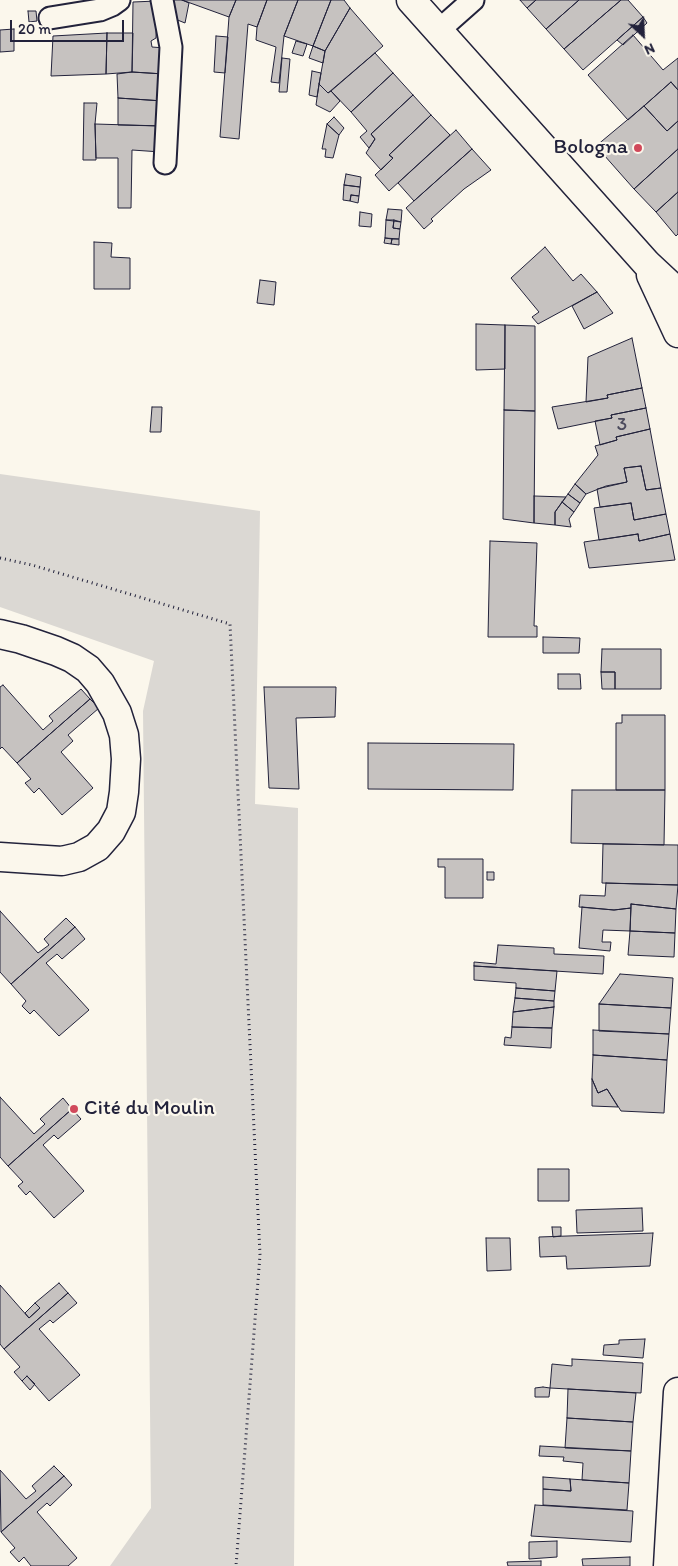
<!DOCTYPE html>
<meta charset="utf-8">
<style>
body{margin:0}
#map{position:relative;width:678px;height:1566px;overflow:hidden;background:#fbf7ec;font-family:Itim,sans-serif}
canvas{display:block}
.north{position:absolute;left:618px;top:10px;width:50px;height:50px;-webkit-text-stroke:4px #fbf7ec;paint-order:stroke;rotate:155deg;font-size:14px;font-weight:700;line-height:20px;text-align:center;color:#22223b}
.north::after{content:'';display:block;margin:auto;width:18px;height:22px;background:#22223b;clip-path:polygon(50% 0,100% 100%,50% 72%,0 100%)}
.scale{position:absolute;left:10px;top:20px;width:114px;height:22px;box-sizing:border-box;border:2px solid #22223b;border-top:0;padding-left:6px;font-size:15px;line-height:18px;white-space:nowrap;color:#22223b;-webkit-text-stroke:4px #fbf7ec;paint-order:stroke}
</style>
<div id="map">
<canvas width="678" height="1566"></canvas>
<div class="north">N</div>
<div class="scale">20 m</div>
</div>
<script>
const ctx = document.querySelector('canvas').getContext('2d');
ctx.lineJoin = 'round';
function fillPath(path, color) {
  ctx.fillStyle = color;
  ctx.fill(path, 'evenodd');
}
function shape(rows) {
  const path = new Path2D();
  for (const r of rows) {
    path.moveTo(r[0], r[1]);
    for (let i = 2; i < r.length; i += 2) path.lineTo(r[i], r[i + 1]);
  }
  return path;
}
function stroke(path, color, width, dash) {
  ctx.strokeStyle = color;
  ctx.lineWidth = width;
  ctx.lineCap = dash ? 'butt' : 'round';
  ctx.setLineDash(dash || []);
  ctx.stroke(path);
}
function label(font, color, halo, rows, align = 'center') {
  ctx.font = font + ' Itim,sans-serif';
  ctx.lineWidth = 4.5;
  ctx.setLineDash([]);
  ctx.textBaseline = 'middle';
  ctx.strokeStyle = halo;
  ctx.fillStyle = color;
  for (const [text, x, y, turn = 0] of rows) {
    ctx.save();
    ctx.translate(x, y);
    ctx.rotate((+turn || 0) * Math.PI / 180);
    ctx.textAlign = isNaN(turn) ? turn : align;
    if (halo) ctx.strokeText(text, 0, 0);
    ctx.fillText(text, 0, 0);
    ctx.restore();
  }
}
const green = shape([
 [0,474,260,511,255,804,298,808,294,1566,110,1566,151,1508,143,711,154,661,0,607]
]);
const building = shape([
 [167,0,182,0,189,3,185,23,170,17,167,0],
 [182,0,236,0,229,17,182,0],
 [236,0,267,0,257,27,248,24,239,139,220,137,229,17,236,0],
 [267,0,298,0,284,36,279,83,271,82,276,47,256,40,257,27,267,0],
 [298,0,331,0,313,46,284,36,298,0],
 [331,0,344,0,350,8,325,51,313,46,331,0],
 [520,0,536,0,527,8,520,0],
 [536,0,579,0,546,29,527,8,536,0],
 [579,0,621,0,564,49,546,29,579,0],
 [621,0,628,0,643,17,583,70,564,49,621,0],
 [157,1,156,38,151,41,152,47,165,48,164,74,132,72,133,2,157,1],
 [350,8,383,46,328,93,319,84,325,51,350,8],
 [28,11,36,11,37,21,29,22,28,11],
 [643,17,647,23,623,45,617,40,643,17],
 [14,29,14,51,0,52,0,30,14,29],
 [107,33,133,33,132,72,106,74,107,33],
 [107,33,106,74,51,76,53,36,107,33],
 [633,35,663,70,678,58,678,90,671,82,628,120,588,75,633,35],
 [216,36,228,37,225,73,214,72,216,36],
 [296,41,307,44,303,56,292,53,296,41],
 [313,46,325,51,323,63,309,58,313,46],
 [375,53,393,73,351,112,331,91,375,53],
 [282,58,290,59,287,92,279,92,282,58],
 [312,71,321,73,317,97,309,95,312,71],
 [132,72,164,74,163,101,118,98,117,74,132,72],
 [393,73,413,95,371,134,375,139,369,148,360,137,367,131,351,112,393,73],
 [671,82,678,90,678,121,667,131,644,106,671,82],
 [319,84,328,93,331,91,340,101,330,112,316,105,319,84],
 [413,95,431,115,389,155,393,158,381,170,366,153,375,139,371,134,413,95],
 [118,98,163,101,162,126,118,125,118,98],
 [84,103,97,103,95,124,96,160,83,160,84,103],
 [644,106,667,131,678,121,678,149,634,189,596,146,644,106],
 [431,115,450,135,389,191,375,175,393,158,389,155,431,115],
 [334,117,344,128,339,135,327,124,334,117],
 [95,124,162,126,161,152,132,150,131,208,118,208,118,158,96,158,95,124],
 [327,124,339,135,333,158,325,157,326,149,322,149,327,124],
 [456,130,472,149,414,201,398,183,456,130],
 [472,149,491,170,464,189,431,219,433,221,424,229,406,208,472,149],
 [678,149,678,192,656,212,634,189,678,149],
 [346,174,361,177,360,187,344,185,346,174],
 [344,185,360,187,359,196,351,195,350,201,343,200,344,185],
 [678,192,678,234,676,236,656,212,678,192],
 [351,195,359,196,358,203,350,201,351,195],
 [388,209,402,210,401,222,386,220,388,209],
 [360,212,372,214,371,227,359,226,360,212],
 [386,220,394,220,393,228,400,229,399,239,385,238,386,220],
 [394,220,401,222,400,229,393,228,394,220],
 [385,238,392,239,391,244,384,243,385,238],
 [392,239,399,239,399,245,391,244,392,239],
 [94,242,112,243,111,257,130,258,130,289,94,289,94,242],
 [545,247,573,281,581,274,597,292,538,324,532,317,539,312,511,278,545,247],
 [260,280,276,282,274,305,257,303,260,280],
 [597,292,613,313,584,329,572,306,597,292],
 [476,324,505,325,505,369,476,370,476,324],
 [505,325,535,326,535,411,504,410,505,325],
 [632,338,642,388,607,395,608,398,586,402,588,357,632,338],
 [642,388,646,408,611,415,612,418,558,429,552,407,608,398,607,395,642,388],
 [152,407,162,407,161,432,150,432,152,407],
 [646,408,650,429,616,437,617,440,600,445,595,421,612,418,611,415,646,408],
 [504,410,535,411,534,523,503,519,504,410],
 [650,429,661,488,646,490,641,466,624,468,627,482,606,486,586,494,575,484,598,455,595,446,617,440,616,437,650,429],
 [641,466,646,490,661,488,666,514,634,520,631,503,600,507,597,489,627,482,624,468,641,466],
 [575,484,586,494,580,503,568,494,575,484],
 [568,494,580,503,574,512,562,502,568,494],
 [534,496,566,497,555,512,555,525,534,523,534,496],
 [562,502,574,512,569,519,571,527,555,525,555,512,562,502],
 [631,503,634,520,666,514,670,534,639,541,638,534,599,540,594,508,631,503],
 [638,534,639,541,670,534,675,560,589,568,584,542,638,534],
 [490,541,537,543,534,626,537,626,537,637,488,637,490,541],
 [543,637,580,638,579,653,543,653,543,637],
 [602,649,661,649,661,689,615,689,615,672,601,672,602,649],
 [601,672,615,672,615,689,602,689,601,672],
 [558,674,580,674,581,689,558,689,558,674],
 [3,685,43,730,53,721,49,716,81,689,90,699,17,763,2,747,0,749,0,687,3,685],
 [264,687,336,687,335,717,296,718,299,789,269,788,264,687],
 [90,699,99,708,68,735,73,741,61,752,93,788,62,815,39,788,34,793,25,783,31,779,17,763,90,699],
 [622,715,665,715,665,790,616,790,616,723,622,723,622,715],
 [368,743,514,744,513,790,368,789,368,743],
 [572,790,665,790,664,845,571,843,572,790],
 [603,844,678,845,678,885,602,883,603,844],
 [438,859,483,859,483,898,445,898,445,867,438,867,438,859],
 [487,872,494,872,494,880,487,880,487,872],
 [606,883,678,885,676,909,631,904,631,908,614,910,579,907,580,895,605,896,606,883],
 [631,904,676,909,675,933,630,931,631,904],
 [582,907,614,910,631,908,630,931,603,930,602,942,611,942,610,951,579,948,582,907],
 [0,911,38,953,49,945,44,939,66,918,75,927,11,984,0,972,0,911],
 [75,927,85,939,62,959,57,954,46,963,89,1010,59,1036,34,1010,30,1014,22,1006,26,1001,11,984,75,927],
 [630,931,675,933,674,957,628,955,630,931],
 [498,945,554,948,554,954,604,956,603,974,474,966,474,962,496,964,498,945],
 [474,966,557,971,555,991,516,988,516,983,474,980,474,966],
 [620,974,673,978,671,1008,599,1004,620,974],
 [516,988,555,991,554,1001,515,998,516,988],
 [515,998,554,1001,554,1007,513,1012,515,998],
 [599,1004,671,1008,669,1034,599,1031,599,1004],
 [554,1007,552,1028,512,1027,513,1012,554,1007],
 [512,1027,552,1028,551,1048,504,1045,505,1037,511,1038,512,1027],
 [593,1030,669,1034,667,1060,593,1055,593,1030],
 [593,1055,667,1060,664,1113,621,1111,607,1089,598,1093,592,1079,593,1055],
 [592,1079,598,1093,607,1089,618,1107,592,1106,592,1079],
 [0,1097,34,1134,45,1124,40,1119,63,1098,72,1109,8,1166,0,1157,0,1097],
 [72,1109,81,1119,58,1139,54,1135,43,1145,84,1191,54,1218,30,1191,26,1195,18,1186,23,1182,8,1166,72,1109],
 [538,1169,569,1169,569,1201,538,1201,538,1169],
 [642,1208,643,1231,577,1233,576,1210,642,1208],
 [552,1227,561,1227,561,1236,553,1237,552,1227],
 [653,1233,650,1266,567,1269,566,1256,540,1257,539,1237,653,1233],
 [486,1238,510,1238,511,1270,487,1271,486,1238],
 [59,1283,68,1293,4,1349,0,1344,0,1285,29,1318,40,1308,35,1303,59,1283],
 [68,1293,77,1303,53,1323,50,1320,39,1329,80,1375,49,1401,27,1376,22,1381,14,1372,20,1367,4,1349,68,1293],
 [35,1303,40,1308,29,1318,25,1313,35,1303],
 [645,1339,643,1358,603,1355,604,1345,619,1344,619,1340,645,1339],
 [572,1359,643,1363,641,1393,550,1388,552,1364,572,1366,572,1359],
 [27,1376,35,1384,30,1390,22,1381,27,1376],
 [543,1387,550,1388,549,1397,535,1397,535,1388,543,1387],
 [568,1389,636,1393,633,1422,567,1418,568,1389],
 [567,1418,633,1422,631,1451,565,1448,567,1418],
 [540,1446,631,1451,629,1483,582,1480,583,1463,563,1461,564,1457,539,1456,540,1446],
 [54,1466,64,1476,1,1532,0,1470,26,1499,36,1491,32,1486,54,1466],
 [64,1476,72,1485,50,1506,47,1503,37,1512,77,1558,68,1566,31,1566,24,1557,19,1562,10,1552,15,1548,1,1532,64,1476],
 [543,1477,570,1479,571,1491,543,1489,543,1477],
 [570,1479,629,1483,627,1510,543,1505,543,1489,571,1491,570,1479],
 [535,1505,633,1511,631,1542,531,1536,535,1505],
 [557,1541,557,1557,529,1559,529,1542,557,1541],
 [630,1557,630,1566,583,1566,582,1559,630,1557],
 [541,1561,541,1566,508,1566,507,1562,541,1561]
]);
const path = shape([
 [0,558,32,565,230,624,260,1255,236,1566]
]);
const service = shape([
 [162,0,171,47,165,163],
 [50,18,100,10,112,5,119,0],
 [438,31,473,0]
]);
const minor = shape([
 [0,634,21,639,56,651,72,658,88,669,100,683,117,713,124,735,126,759,124,792,121,812,111,831,97,847,79,857,62,861,0,857]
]);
const tertiary = shape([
 [411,0,647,264,678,293],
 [651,275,678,333],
 [668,1566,678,1392]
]);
const markers = [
 [638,148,5,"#d1495b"],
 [74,1109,5,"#d1495b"]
];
const numberNames = [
 ["3",622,425]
];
const poiNames = [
 ["Bologna",628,148],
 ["Cité du Moulin",84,1109,"left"]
];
fillPath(green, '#dbd8d3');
fillPath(building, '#c6c2c0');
stroke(building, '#22223b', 1);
stroke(service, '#22223b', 25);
stroke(minor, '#22223b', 31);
stroke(tertiary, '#22223b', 31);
stroke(path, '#22223b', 3, [1, 4]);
stroke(service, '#fbf7ec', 21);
stroke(minor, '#fbf7ec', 28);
stroke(tertiary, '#fbf7ec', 28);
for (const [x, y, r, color] of markers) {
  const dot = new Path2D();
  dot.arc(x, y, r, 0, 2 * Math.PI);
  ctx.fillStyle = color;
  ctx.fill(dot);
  stroke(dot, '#fbf7ec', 2);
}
label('19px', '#4b4a5c', null, numberNames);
label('21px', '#22223b', '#fbf7ec', poiNames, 'right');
</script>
